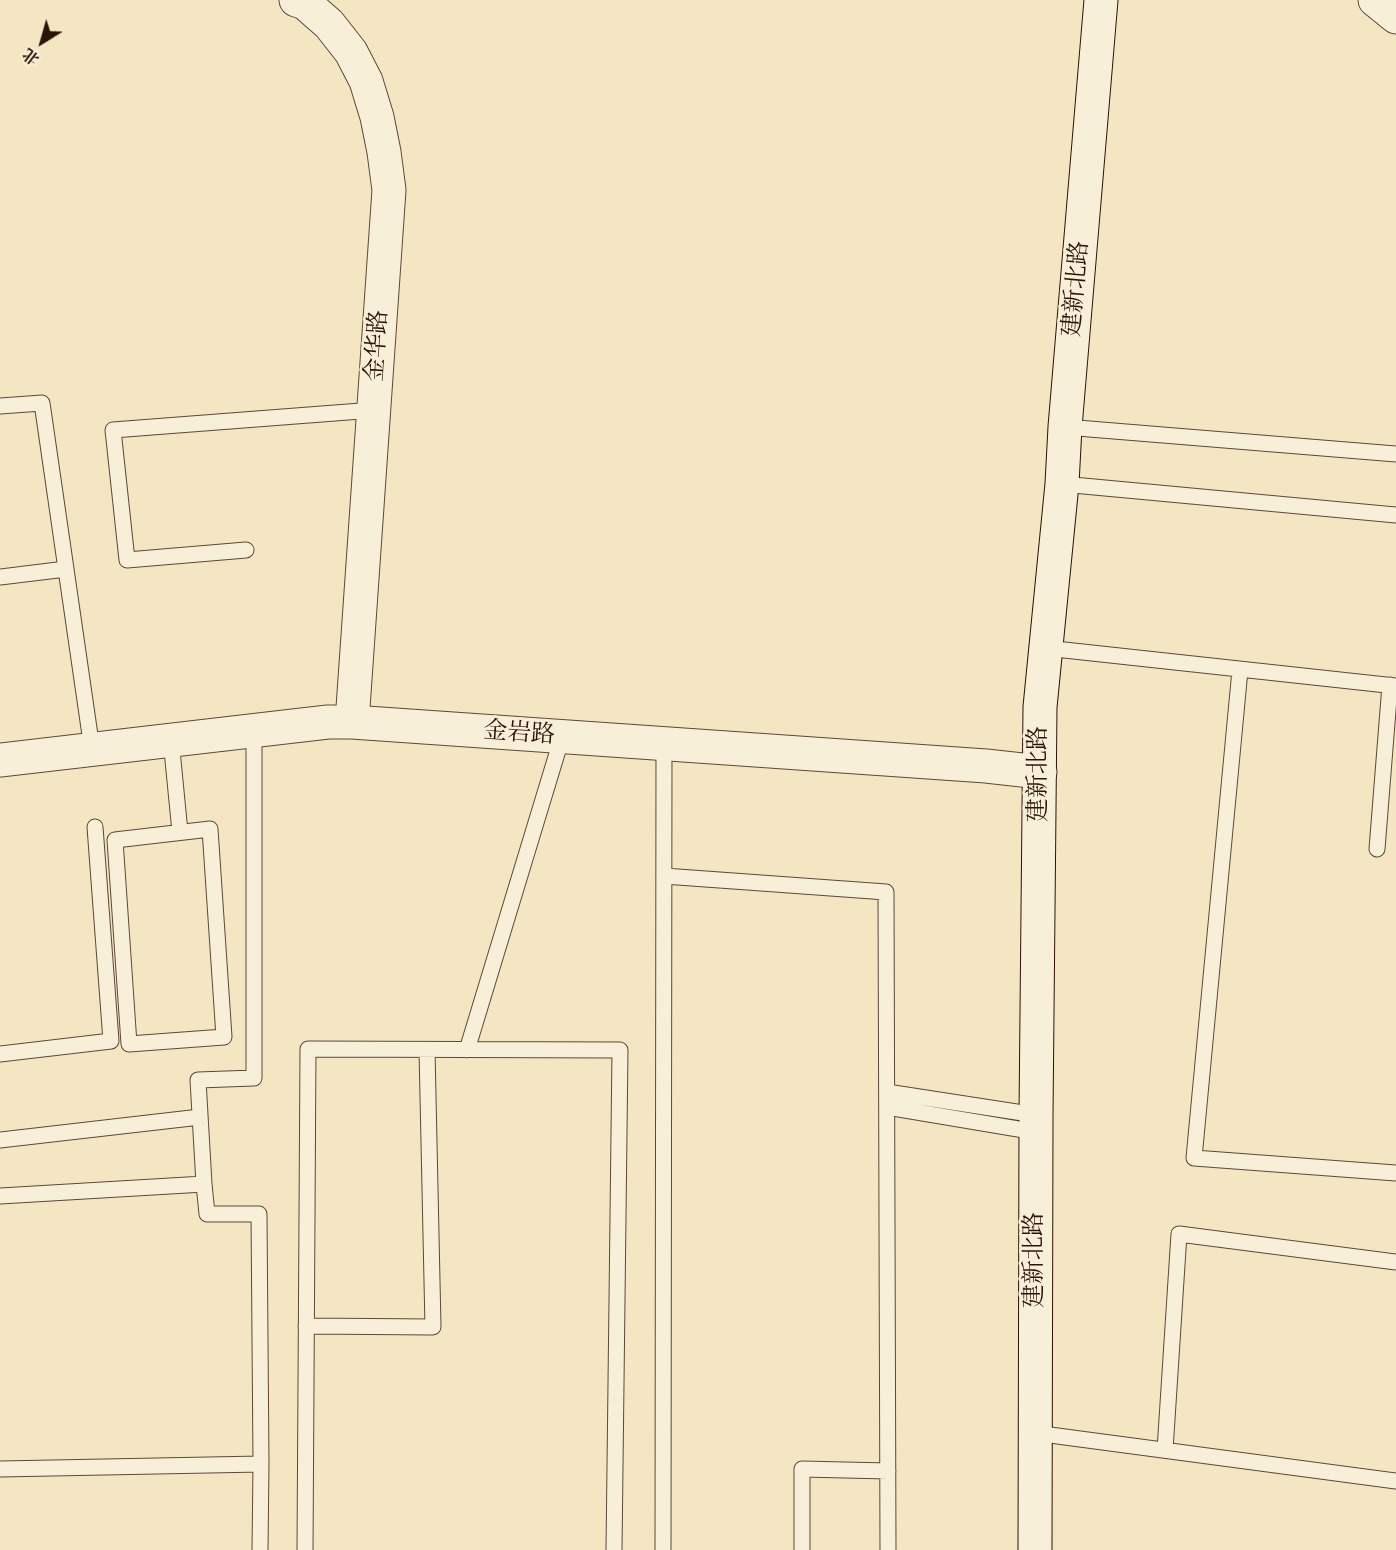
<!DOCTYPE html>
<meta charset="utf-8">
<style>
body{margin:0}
#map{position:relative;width:1396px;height:1550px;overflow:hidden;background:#f4e6c3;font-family:"Libre Bodoni","Noto Serif SC",serif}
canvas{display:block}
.north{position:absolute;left:12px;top:12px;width:60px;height:60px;-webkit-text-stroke:4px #f8efd8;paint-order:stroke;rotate:217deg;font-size:16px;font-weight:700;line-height:24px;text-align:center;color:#2b1306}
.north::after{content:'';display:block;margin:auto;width:21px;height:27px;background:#2b1306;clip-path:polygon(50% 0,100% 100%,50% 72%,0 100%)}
</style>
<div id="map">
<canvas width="1396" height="1550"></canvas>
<div class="north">北</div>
</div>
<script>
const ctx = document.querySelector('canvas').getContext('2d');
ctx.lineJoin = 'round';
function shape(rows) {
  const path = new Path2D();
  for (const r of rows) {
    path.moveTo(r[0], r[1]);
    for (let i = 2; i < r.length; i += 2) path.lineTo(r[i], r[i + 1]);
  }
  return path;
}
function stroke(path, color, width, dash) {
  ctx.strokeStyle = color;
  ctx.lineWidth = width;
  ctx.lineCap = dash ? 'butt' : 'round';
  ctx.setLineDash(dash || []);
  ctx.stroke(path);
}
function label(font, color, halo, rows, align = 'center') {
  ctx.font = font + ' "Libre Bodoni","Noto Serif SC",serif';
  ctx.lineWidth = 5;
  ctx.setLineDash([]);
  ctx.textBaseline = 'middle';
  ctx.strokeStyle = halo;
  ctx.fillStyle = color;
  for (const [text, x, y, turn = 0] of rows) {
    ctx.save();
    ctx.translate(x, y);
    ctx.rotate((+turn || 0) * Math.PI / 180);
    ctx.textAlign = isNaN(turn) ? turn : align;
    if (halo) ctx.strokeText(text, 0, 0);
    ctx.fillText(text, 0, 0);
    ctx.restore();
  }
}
const service = shape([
 [0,406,42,403,92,749],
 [1065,427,1396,454],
 [1062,484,1396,515],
 [246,550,127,560,113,430,374,410],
 [0,577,66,569],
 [1046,648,1396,686],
 [1240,670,1194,1158,1396,1173],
 [171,740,180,832],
 [210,829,224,1037,129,1044,115,840,210,829],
 [1377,849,1390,685],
 [664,876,886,892,888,1550],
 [467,1050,562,737],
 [0,1054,111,1041,95,827],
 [887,1092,1036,1115],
 [887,1107,1036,1132],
 [0,1140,200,1117],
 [0,1196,204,1184,198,1080,254,1078,254,730],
 [306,1326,433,1327,427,1050],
 [1035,1433,1396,1481],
 [1165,1450,1179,1234,1396,1262],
 [0,1469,261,1464,259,1214,207,1214,204,1184],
 [260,1550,261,1464],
 [305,1550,308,1049,620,1050,614,1550],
 [663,1550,664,744],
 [802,1550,802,1469,888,1471]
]);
const tertiary = shape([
 [296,0,305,3,329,24,351,52,366,81,377,117,384,152,389,190,352,722],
 [1375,0,1396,17],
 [0,760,302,725,328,722,352,722,986,766,1040,772]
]);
const secondary = shape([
 [1035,1550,1036,1115,1040,707,1062,484,1065,427,1101,0]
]);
const streetNames = [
 ["建新北路",1077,289,-85],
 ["金华路",378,346,-86],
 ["金岩路",519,734,4],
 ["建新北路",1039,774,-90],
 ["建新北路",1035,1260,-90]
];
stroke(service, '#5d4835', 17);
stroke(tertiary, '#5d4835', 35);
stroke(secondary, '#2b1306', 35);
stroke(service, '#f8efd8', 15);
stroke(tertiary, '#f8efd8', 33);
stroke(secondary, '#f8efd8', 33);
label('24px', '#2b1306', '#f8efd8', streetNames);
</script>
